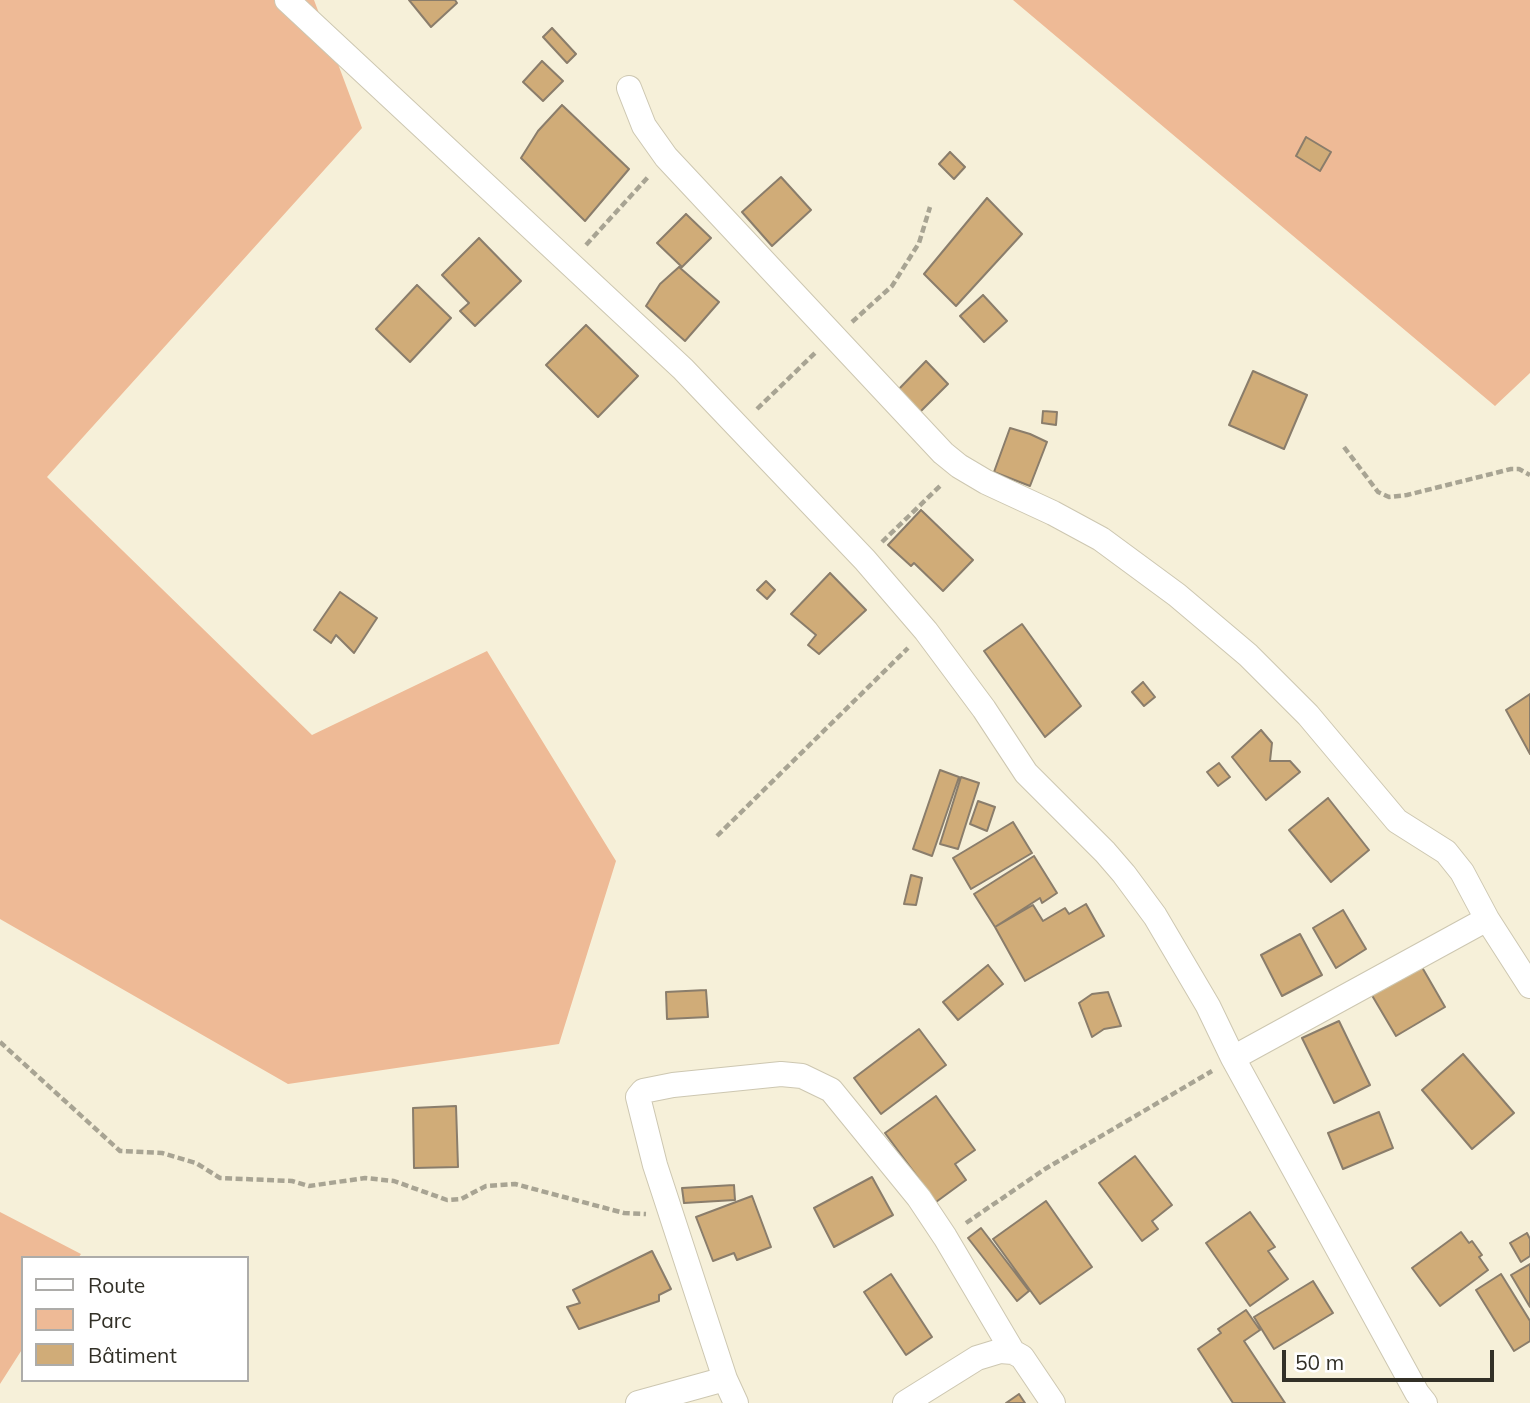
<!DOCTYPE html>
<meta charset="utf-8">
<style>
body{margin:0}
#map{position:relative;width:1530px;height:1403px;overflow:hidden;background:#f6f0d9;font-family:Mulish,sans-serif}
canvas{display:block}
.legend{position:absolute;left:21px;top:1256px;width:228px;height:126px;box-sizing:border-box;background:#fff;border:2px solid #adaca9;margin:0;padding:9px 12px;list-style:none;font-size:21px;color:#323027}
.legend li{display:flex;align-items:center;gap:14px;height:35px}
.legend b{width:35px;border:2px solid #adaca9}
.scale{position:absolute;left:1282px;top:1350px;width:212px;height:32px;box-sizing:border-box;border:4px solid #323027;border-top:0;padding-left:9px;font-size:21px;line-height:24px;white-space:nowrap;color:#323027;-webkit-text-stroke:5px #fff;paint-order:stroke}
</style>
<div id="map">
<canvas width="1530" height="1403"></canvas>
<ul class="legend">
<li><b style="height:9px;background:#fff"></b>Route</li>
<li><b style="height:19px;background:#eeba96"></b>Parc</li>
<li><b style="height:19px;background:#d0ac78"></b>Bâtiment</li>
</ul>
<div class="scale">50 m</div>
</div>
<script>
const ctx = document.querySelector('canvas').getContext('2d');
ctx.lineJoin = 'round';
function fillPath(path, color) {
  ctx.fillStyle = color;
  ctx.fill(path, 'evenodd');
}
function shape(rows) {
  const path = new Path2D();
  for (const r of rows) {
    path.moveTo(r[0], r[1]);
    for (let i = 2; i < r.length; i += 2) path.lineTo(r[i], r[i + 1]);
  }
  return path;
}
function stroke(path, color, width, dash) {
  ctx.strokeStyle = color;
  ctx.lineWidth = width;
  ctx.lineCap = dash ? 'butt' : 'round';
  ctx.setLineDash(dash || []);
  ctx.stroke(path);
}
const green = shape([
 [0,0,314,0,362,128,47,477,312,735,487,651,616,861,559,1044,288,1084,0,919],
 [1013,0,1530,0,1530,373,1495,406],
 [0,1212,81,1254,78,1258,23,1258,23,1348,0,1384]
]);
const building = shape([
 [409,0,455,0,457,3,431,27,409,0],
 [552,28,576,54,567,63,543,37,552,28],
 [542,61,563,81,543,101,523,82,542,61],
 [562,105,629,169,585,221,521,158,538,131,562,105],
 [1306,137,1331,152,1320,171,1296,156,1306,137],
 [950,152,965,167,954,179,939,164,950,152],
 [781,177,811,210,772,246,742,212,781,177],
 [987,198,1022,234,956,306,924,274,987,198],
 [686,214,711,238,682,267,657,243,686,214],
 [479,238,521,281,475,326,460,311,469,303,442,275,479,238],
 [679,267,719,302,685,341,646,306,660,284,679,267],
 [417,285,451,318,410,362,376,329,417,285],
 [983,295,1007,321,984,342,960,316,983,295],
 [586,325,638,376,598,417,546,365,586,325],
 [926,361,948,384,919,413,897,391,926,361],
 [1253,371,1307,395,1284,449,1229,425,1253,371],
 [1043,411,1057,412,1056,425,1042,423,1043,411],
 [1010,428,1030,434,1047,442,1030,486,994,472,1010,428],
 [921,510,973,560,943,591,914,563,911,566,888,545,921,510],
 [830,573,866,610,819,654,808,645,816,635,791,614,830,573],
 [766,581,775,590,767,599,757,590,766,581],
 [340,592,377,618,354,653,336,635,331,643,314,630,340,592],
 [1022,624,1081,706,1045,737,984,651,1022,624],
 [1143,682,1155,697,1144,706,1132,692,1143,682],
 [1530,694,1530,754,1506,710,1530,694],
 [1261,730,1272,743,1270,761,1290,761,1300,772,1266,800,1232,757,1261,730],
 [1219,763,1230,777,1218,786,1207,772,1219,763],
 [940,770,959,777,932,856,913,849,940,770],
 [961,777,979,783,958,849,940,844,961,777],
 [1328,798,1369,850,1331,882,1289,830,1328,798],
 [978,801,995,807,987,831,970,824,978,801],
 [1013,822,1032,853,971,889,953,858,1013,822],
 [1034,856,1057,893,1042,903,1040,898,995,927,974,894,1034,856],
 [911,875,922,878,916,905,904,904,911,875],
 [1086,904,1104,936,1025,981,995,927,1033,905,1043,921,1065,908,1069,914,1086,904],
 [1343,910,1366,949,1336,968,1313,928,1343,910],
 [1300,934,1322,975,1282,996,1261,955,1300,934],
 [1419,962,1445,1007,1396,1036,1370,992,1419,962],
 [988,965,1003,984,958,1020,943,1002,988,965],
 [706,990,708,1017,667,1019,666,992,706,990],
 [1108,992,1121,1026,1104,1029,1092,1037,1079,1003,1092,994,1108,992],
 [1339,1021,1370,1085,1334,1103,1302,1038,1339,1021],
 [919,1029,946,1065,881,1114,854,1078,919,1029],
 [1463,1054,1514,1113,1472,1149,1422,1090,1463,1054],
 [936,1096,975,1150,955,1164,966,1180,936,1202,885,1133,936,1096],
 [456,1106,458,1167,414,1168,413,1108,456,1106],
 [1379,1112,1393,1148,1343,1169,1328,1133,1379,1112],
 [1135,1156,1172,1205,1152,1221,1158,1229,1142,1241,1099,1183,1135,1156],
 [872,1177,893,1215,834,1247,814,1208,872,1177],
 [734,1185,735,1200,684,1203,682,1188,734,1185],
 [752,1196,771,1247,737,1260,734,1253,713,1261,696,1217,752,1196],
 [1046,1201,1092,1267,1040,1304,993,1239,1046,1201],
 [1250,1212,1275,1247,1268,1251,1288,1279,1250,1306,1206,1243,1250,1212],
 [981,1228,1029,1291,1017,1301,968,1238,981,1228],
 [1461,1232,1469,1243,1472,1241,1482,1255,1479,1257,1488,1270,1440,1306,1412,1268,1461,1232],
 [1527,1233,1530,1239,1530,1256,1521,1262,1510,1243,1527,1233],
 [652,1251,671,1289,659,1295,659,1301,579,1329,567,1307,580,1303,573,1290,652,1251],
 [1530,1264,1530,1307,1511,1275,1530,1264],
 [891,1274,932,1337,906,1355,864,1292,891,1274],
 [1501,1274,1530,1321,1530,1341,1514,1351,1476,1290,1501,1274],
 [1313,1281,1333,1313,1274,1349,1254,1317,1313,1281],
 [1246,1310,1260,1330,1244,1341,1285,1403,1233,1403,1198,1349,1221,1333,1218,1329,1246,1310],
 [1019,1394,1025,1403,1006,1403,1019,1394]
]);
const path = shape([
 [586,245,649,176],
 [852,322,892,286,919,243,930,207],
 [757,409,816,352],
 [1344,447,1378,492,1389,497,1407,495,1511,469,1519,469,1530,475],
 [882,542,941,485],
 [717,836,908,648],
 [0,1042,120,1151,162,1153,196,1163,220,1178,292,1181,309,1186,365,1178,394,1181,447,1200,461,1199,486,1186,515,1184,624,1213,646,1214],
 [966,1223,1045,1169,1212,1071]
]);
const street = shape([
 [287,0,683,369,865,560,926,631,984,709,1026,773,1105,852,1124,874,1155,916,1208,1006,1233,1058,1417,1393,1425,1403],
 [629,88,644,126,666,157,943,453,959,466,986,482,1053,513,1101,539,1177,595,1248,655,1308,715,1397,821,1446,852,1462,872,1487,919],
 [1233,1058,1487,919,1530,986],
 [638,1403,725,1379],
 [736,1403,725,1379,655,1165,638,1097,643,1091,673,1085,781,1074,802,1076,831,1090,919,1198,945,1237,1013,1352],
 [905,1403,977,1358,1000,1351,1013,1352,1022,1357,1053,1403]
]);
fillPath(green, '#eeba96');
fillPath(building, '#d0ac78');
stroke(building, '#8a7d6b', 2);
stroke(street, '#cdc7b1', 26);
stroke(path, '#a8a493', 4.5, [7, 3.5]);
stroke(street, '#fff', 24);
</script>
